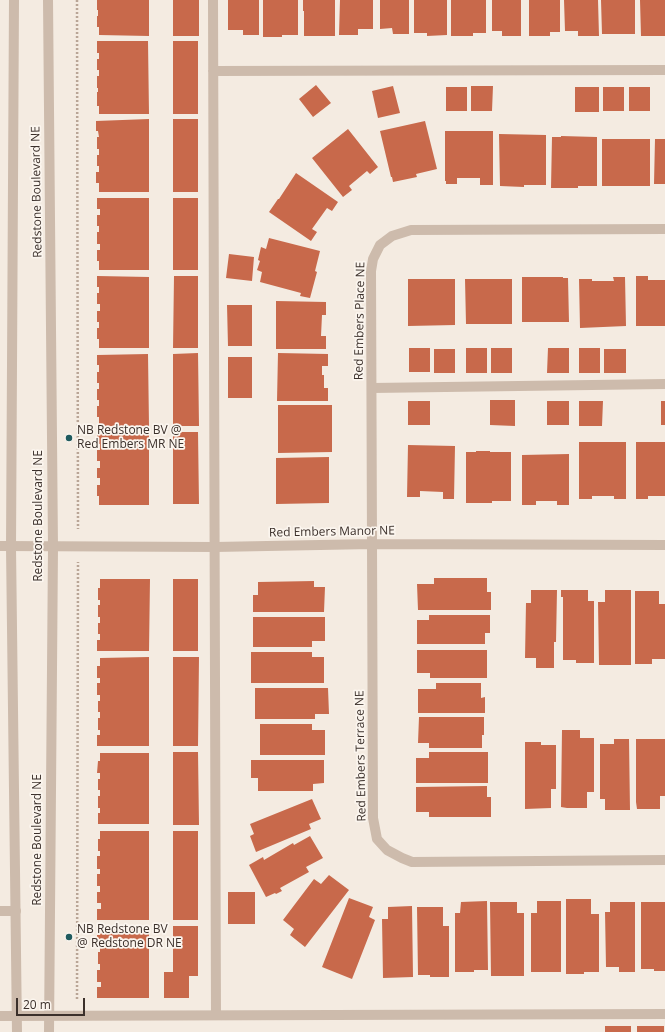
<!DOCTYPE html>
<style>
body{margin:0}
#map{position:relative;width:665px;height:1032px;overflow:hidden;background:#f4ebe1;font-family:"Open Sans",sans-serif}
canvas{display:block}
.scale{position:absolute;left:16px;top:998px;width:69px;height:18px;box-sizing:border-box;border:2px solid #3b302b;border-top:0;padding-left:5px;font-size:12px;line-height:14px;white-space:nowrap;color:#3b302b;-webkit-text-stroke:3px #fbf5ee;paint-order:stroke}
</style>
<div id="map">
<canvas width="665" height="1032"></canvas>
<div class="scale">20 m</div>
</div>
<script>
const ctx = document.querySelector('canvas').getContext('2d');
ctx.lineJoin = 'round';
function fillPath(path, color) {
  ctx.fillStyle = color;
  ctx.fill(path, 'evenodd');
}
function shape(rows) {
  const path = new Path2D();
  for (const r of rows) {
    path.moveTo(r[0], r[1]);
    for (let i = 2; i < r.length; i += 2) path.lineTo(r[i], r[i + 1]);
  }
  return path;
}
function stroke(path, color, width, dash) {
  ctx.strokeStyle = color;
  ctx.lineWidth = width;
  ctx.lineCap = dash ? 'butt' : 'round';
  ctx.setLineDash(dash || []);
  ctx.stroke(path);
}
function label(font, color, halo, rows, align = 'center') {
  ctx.font = font + ' "Open Sans",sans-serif';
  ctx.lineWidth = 3.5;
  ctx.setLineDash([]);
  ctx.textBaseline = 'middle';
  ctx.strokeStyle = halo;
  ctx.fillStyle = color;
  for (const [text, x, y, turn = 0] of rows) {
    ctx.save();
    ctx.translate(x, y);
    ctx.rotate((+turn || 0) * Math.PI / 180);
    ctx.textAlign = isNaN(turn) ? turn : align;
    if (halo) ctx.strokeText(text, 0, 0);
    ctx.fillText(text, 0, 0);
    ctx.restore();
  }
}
const building = shape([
 [97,0,149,0,149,36,99,35,99,27,97,27,97,16,98,16,98,10,97,10],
 [173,0,199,0,199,36,173,36],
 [228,0,259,0,259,35,243,35,243,30,228,30],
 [263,0,298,0,298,35,282,35,282,37,263,37],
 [303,0,335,0,335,36,304,36,304,11,303,11],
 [340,0,373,0,373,29,358,29,358,35,339,35],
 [380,0,409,0,409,34,393,34,392,28,380,29],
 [414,0,447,0,447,35,427,36,427,33,414,33],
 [451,0,486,0,486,33,473,33,473,36,451,36],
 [492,0,521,0,521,36,502,36,502,31,492,31],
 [529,0,560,0,560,32,550,32,550,36,529,36],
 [564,0,598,0,599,36,578,36,578,31,565,31],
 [601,0,635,0,635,34,602,34],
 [640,0,665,0,665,36,641,36],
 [97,41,148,41,149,114,99,114,99,106,97,106,97,92,98,92,98,88,97,88,97,76,99,76,99,70,97,70,97,59,99,59,99,53,97,53],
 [173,41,198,41,198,114,173,114],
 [316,85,331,103,313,117,299,99],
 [393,86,400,113,378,118,372,91],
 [471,86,493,86,492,111,471,111],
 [446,87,467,87,467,111,446,111],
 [575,87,599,87,599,112,575,112],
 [603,87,624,87,624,111,603,111],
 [629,87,650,87,650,111,629,111],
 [149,119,149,192,99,192,99,183,96,183,96,172,99,172,99,166,97,166,97,155,99,155,99,149,97,149,97,137,99,137,98,131,96,131,96,121],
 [173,119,198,119,198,192,173,192],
 [425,121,437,169,416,174,417,177,393,182,392,177,391,177,380,131],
 [348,129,378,167,370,174,367,171,349,186,352,190,343,197,312,158],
 [445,131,493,131,493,185,480,185,480,178,457,178,457,184,446,184,446,181,445,181],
 [499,134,546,135,546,185,524,185,524,187,500,186],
 [561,136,597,137,597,186,578,186,578,188,551,188,552,137,561,137],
 [602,139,650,139,650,186,602,186],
 [655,139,665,139,665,184,654,184],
 [296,173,338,202,332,211,327,208,312,229,317,232,311,241,269,212,278,199,279,199],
 [97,198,149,198,149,270,99,270,99,261,97,261,97,250,100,250,100,244,97,244,97,232,99,232,99,226,97,226,97,215,100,215,100,209,97,209],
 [173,198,198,198,198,270,173,270],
 [269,238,320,251,315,271,317,272,310,298,300,296,301,293,260,282,262,272,257,270,260,261,258,260,261,247,266,249],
 [229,254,254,257,252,281,226,278],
 [97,276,149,277,149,348,99,348,99,339,97,339,97,328,99,328,99,322,97,322,97,311,100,311,100,304,97,304,97,293,99,293,99,287,97,287],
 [174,276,198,276,198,348,173,348],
 [636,276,648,276,648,280,665,280,665,326,636,326],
 [522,277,563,277,563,278,568,278,569,322,522,322],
 [613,277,625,277,626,326,580,328,579,279,592,279,592,281,614,281],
 [408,279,455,279,455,325,408,326],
 [465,279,512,279,512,324,466,324],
 [276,301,326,302,326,315,322,315,321,336,326,336,326,349,276,349],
 [227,305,252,305,252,346,228,346],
 [409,348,430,348,430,372,409,372],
 [466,348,487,348,487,373,466,373],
 [491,348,512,348,512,373,491,373],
 [548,348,569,348,569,373,547,373],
 [579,348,600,348,600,373,579,373],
 [434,349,455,349,455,373,434,373],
 [604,349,626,349,626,373,604,373],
 [198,353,199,426,173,426,173,354],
 [278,353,328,354,328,366,322,366,322,375,324,375,324,388,328,388,328,401,277,401],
 [148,354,149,426,99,426,99,417,97,417,97,406,99,406,99,400,97,400,97,389,99,389,99,383,97,383,97,372,99,372,99,365,97,365,97,355],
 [228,357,252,357,252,398,228,398],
 [490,400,515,400,515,426,490,425],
 [408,401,430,401,430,425,408,425],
 [547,401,569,401,569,425,547,425],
 [579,401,603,401,602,426,579,426],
 [661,401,665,401,665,425,661,425],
 [278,405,332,405,332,452,278,453],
 [97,432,149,432,149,505,99,505,99,496,97,496,97,485,100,485,100,478,97,478,97,468,100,468,100,461,97,461,97,450,100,450,100,444,97,444],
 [173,432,198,432,199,504,173,504],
 [579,442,626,442,626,499,614,499,614,496,592,496,592,499,579,499],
 [636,442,665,442,665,496,648,496,648,499,636,499],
 [408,445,455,446,454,499,443,499,443,492,420,491,420,497,407,497],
 [476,451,490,451,490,452,511,452,511,501,492,501,492,503,466,503,466,452,476,452],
 [569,454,569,505,557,505,557,501,536,501,536,505,522,505,522,455],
 [329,457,329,503,276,504,276,458],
 [434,578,487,578,487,592,491,592,491,610,418,610,417,584,434,584],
 [100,579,150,579,149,651,97,651,97,640,100,640,100,634,98,634,98,623,100,623,100,617,98,617,98,605,100,605,100,600,98,600,98,588,100,588],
 [173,579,198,579,198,651,173,651],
 [314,581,314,587,325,587,324,612,253,612,253,595,258,595,258,582],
 [531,590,557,590,556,642,554,642,554,668,536,668,536,658,525,658,526,603,531,603],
 [561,590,588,590,588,601,594,601,594,663,576,663,576,660,563,660,563,597,561,597],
 [605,590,631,590,631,665,599,665,598,602,605,602],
 [635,591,659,591,659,604,665,604,665,659,652,659,652,664,635,664],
 [429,615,490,615,490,633,485,633,485,644,417,644,417,620,429,620],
 [253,617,325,617,325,641,312,641,312,647,253,647],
 [417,650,487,650,487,678,430,678,430,673,417,673],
 [251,652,312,652,312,657,324,657,324,683,251,683],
 [149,657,149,746,97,746,97,735,100,735,100,730,98,730,98,718,100,718,100,712,98,712,98,701,100,701,100,695,97,695,97,683,100,683,100,678,97,678,97,666,100,666,100,658],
 [173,657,199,657,198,746,173,746],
 [436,683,481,683,481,698,485,697,485,713,418,713,418,689,436,689],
 [255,688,328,688,329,714,315,714,315,719,255,719],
 [419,717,484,717,484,735,482,735,482,748,429,748,429,743,418,743],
 [260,724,312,724,312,730,325,730,325,755,260,755],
 [562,730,580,730,580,738,594,738,594,792,587,792,587,808,567,808,561,807],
 [614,739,629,739,630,810,605,810,605,799,600,799,600,744,614,744],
 [636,739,665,739,665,796,660,796,660,809,637,809,636,802],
 [525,742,541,742,541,745,556,745,556,789,551,789,551,808,525,809],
 [173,752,198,752,199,825,173,825],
 [429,752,488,752,488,783,416,783,416,758,429,758],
 [100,753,149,753,149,824,98,824,98,813,100,813,100,808,98,808,98,796,100,796,100,790,98,790,98,779,100,779,100,773,97,773,98,761,100,761],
 [251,760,324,760,324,783,313,784,313,791,258,791,258,778,251,778],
 [487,786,487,797,491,797,491,817,429,817,429,812,416,812,416,787],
 [312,799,321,819,309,824,311,829,256,852,250,836,254,834,250,824],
 [100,831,149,831,149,920,97,920,97,909,101,909,101,903,97,903,97,892,100,892,100,886,97,886,97,874,100,874,100,869,97,869,97,856,100,856,100,851,98,851,98,839,100,839],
 [173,831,198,831,198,920,173,920],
 [310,836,323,858,306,867,309,872,280,888,282,891,276,894,275,893,266,897,249,865,263,857,264,860,293,843,294,845],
 [329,875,349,890,305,947,290,935,294,929,283,920,314,879,321,884],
 [228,892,255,892,255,924,228,924],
 [349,898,373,907,369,917,375,920,352,979,322,967],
 [566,899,591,899,591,914,599,914,599,972,584,972,584,974,566,974],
 [487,901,488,970,474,970,474,972,455,972,455,913,460,913,461,902],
 [537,901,561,901,561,972,531,972,531,913,537,913],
 [490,902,517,902,517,913,524,913,524,976,491,976],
 [610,902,635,902,635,972,619,972,619,967,606,967,605,912,610,912],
 [641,902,665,902,665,971,654,971,654,969,641,969],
 [412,906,413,977,383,978,382,919,388,919,388,907],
 [417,907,443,907,443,926,449,926,449,977,430,977,430,975,418,975],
 [100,926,149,926,149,998,97,998,97,987,101,987,101,982,97,982,97,970,100,970,100,964,98,964,98,952,100,952,100,947,97,947,97,935,100,935],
 [173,926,198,926,198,976,189,976,189,998,164,998,164,972,173,972],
 [605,1026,631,1026,631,1032,605,1032],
 [637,1026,664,1026,664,1032,637,1032]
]);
const path = shape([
 [77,0,78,529],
 [77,999,78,562]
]);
const service = shape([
 [213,0,216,1015],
 [213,71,665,70],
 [372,388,665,384],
 [0,1016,665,1014]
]);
const minor = shape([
 [665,229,411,230,392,236,380,245,373,259,371,271,373,818,377,839,387,850,402,858,412,862,665,860],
 [0,546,215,547,372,544,665,545],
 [0,911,16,911]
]);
const tertiary = shape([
 [14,0,11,547,17,1032],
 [48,0,53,547,49,1032]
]);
const markers = [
 [69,438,4,"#1f5a5e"],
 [69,937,4,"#1f5a5e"]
];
const streetNames = [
 ["Redstone Boulevard NE",37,192,-91],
 ["Red Embers Place NE",360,321,-89],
 ["Redstone Boulevard NE",39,516,-90],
 ["Red Embers Manor NE",332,532,-1],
 ["Red Embers Terrace NE",361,756,-91],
 ["Redstone Boulevard NE",38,840,-90]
];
const poiNames = [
 ["NB Redstone BV @",77,431],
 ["Red Embers MR NE",77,445],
 ["NB Redstone BV",77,930],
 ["@ Redstone DR NE",77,944]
];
fillPath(building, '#c8694b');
stroke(path, '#b9a596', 2.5, [2, 2]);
stroke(service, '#cdbbac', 10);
stroke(minor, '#cdbbac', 10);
stroke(tertiary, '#cdbbac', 10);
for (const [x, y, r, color] of markers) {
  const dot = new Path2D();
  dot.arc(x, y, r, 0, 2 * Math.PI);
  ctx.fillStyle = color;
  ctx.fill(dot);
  stroke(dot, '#fbf5ee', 1.5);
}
label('12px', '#3b302b', '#fbf5ee', streetNames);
label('12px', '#3b302b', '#fbf5ee', poiNames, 'left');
</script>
